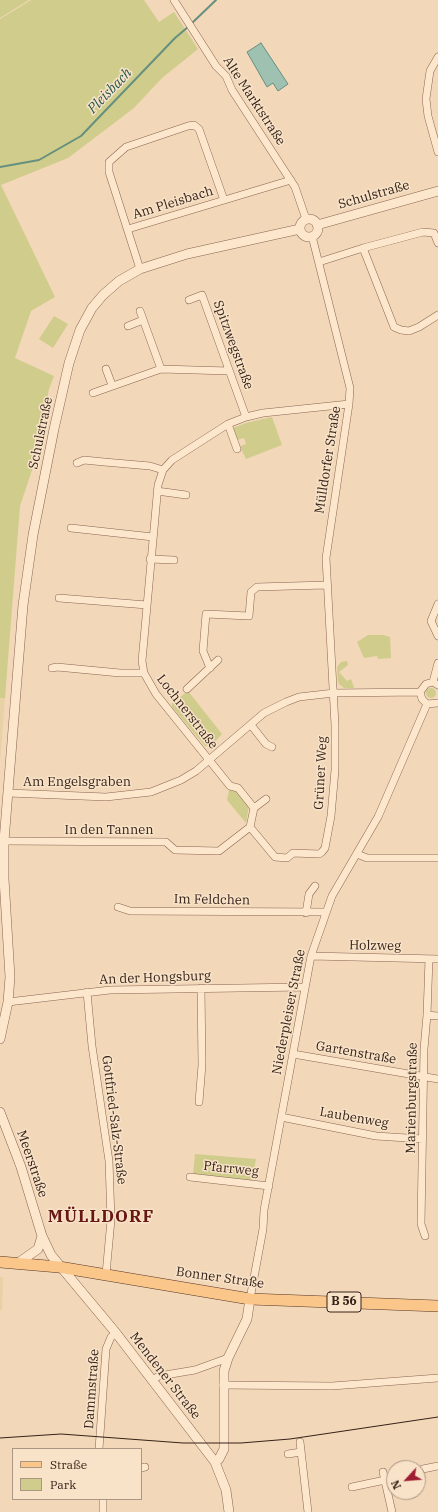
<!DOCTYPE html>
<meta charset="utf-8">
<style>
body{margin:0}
#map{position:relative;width:438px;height:1512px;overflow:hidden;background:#f2d7b8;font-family:"IBM Plex Serif",serif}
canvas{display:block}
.legend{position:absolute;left:12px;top:1448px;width:130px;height:52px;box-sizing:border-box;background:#f8e3c8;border:1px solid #aa9682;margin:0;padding:5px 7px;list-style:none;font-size:12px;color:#362219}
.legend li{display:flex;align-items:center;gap:8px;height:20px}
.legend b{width:20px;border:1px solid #aa9682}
.north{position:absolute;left:386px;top:1460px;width:40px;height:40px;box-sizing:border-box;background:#f8e3c8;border:1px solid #aa9682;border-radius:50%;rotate:244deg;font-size:11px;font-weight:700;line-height:16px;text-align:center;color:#362219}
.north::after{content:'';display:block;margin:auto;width:14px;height:18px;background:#9d1d32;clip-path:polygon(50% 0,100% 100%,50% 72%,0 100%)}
</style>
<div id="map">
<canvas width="438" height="1512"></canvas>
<ul class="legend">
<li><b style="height:5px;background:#fbc68a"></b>Straße</li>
<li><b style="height:11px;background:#d0cd8c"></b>Park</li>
</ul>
<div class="north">N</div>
</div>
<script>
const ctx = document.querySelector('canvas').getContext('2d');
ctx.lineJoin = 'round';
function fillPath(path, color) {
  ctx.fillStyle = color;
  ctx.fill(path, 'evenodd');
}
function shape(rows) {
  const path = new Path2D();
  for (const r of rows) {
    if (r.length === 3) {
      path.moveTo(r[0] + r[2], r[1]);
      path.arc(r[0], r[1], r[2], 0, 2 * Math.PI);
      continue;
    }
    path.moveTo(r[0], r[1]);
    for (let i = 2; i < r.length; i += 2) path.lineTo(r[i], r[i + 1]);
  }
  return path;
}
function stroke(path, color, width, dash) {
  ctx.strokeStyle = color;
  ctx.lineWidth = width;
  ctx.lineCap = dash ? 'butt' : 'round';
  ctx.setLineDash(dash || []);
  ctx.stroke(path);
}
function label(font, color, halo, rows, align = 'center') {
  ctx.font = font + ' "IBM Plex Serif",serif';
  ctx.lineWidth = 3;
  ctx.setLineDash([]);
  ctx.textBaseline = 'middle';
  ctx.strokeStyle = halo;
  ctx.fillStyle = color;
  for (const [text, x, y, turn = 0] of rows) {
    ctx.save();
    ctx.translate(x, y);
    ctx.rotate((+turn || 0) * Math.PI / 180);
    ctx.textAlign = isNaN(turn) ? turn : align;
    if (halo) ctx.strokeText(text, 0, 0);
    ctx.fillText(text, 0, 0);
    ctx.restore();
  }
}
const farmland = shape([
 [0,698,5,698,0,762],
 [0,1277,3,1277,2,1310,0,1310]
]);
const green = shape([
 [0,0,29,0,0,18],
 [31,0,144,0,159,22,174,12,198,49,162,78,134,108,68,158,1,185,55,297,31,311,15,358,54,376,49,389,36,458,20,506,5,698,0,698,0,19],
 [54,316,68,324,53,348,39,339],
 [272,417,282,445,246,459,241,449,241,446,246,444,244,438,237,440,233,428,246,423],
 [368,635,383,635,390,637,391,658,378,659,377,656,364,658,357,642],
 [347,661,348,665,339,672,347,681,351,679,354,688,344,688,339,684,338,681,337,667,341,662],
 [431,693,5],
 [188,691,222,734,211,746,205,746,172,707,172,703],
 [229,790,237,791,249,806,246,823,227,800],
 [195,1154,256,1159,252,1181,193,1175]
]);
const water = shape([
 [261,43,288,84,278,91,273,83,267,87,247,52,261,43]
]);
const stream = shape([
 [191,24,216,0],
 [0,167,39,160,81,136,175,38,188,27]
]);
const minor = shape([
 [174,0,216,66,226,76,232,90,295,187,306,219],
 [438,57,430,71,426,99,428,116,438,152],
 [128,229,291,180],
 [312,236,350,388,349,404,326,558,335,725,335,770,331,816,325,848,322,852,319,854,293,853,287,858,275,857,250,827,254,808,238,788,230,786,156,694,144,673,142,661,158,485,163,470,172,460,228,424,246,417,263,413,349,404],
 [363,248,394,327,401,330,409,331,419,327,438,315],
 [319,262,363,248,423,232,434,233,438,243],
 [140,269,109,172,109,162,126,147,188,126,194,125,199,129,224,200],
 [189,300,202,295,246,417],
 [140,311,161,369],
 [128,326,143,320],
 [106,369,112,385],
 [93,393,161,369,229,371],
 [228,424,237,449],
 [77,463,84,460,104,462,150,466,163,470],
 [157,491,186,495],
 [71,528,153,537],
 [150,559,174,560],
 [59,598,147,605],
 [438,604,431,621,438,636],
 [52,668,57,667,120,673,144,673],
 [210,668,203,651,206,614,249,616,251,592,257,587,326,585],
 [433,682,438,663],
 [438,685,433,682,426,684,420,692,422,699,427,704,438,703],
 [187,689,218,660],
 [251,725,266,744,272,747],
 [8,793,106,797,151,792,181,780,196,771,264,713,286,702,299,697,334,693,420,692],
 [254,808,266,799],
 [4,841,166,842,175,850,219,851,250,827],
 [357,854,367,858,438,858],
 [118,907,130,911,325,912],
 [306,913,309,894,315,886],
 [311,956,438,959],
 [87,992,92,1046,109,1161,111,1220,106,1274],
 [8,1002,110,990,304,987],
 [427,1015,438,1016],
 [293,1054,438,1079],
 [199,1102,202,1065,201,988],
 [281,1117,376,1136,423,1139],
 [190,1177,269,1186],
 [425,1236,421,1224,424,1049,427,1015,429,959],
 [250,1299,263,1229,264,1210,311,956,332,896,378,817,427,704],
 [152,1380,159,1376,195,1370,228,1358],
 [223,1385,332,1386,438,1378],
 [300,1442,308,1512],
 [99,1449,106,1349,111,1337,116,1333],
 [288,1454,301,1452],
 [141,1468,145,1467],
 [423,1469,438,1466],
 [383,1472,392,1512],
 [352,1487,385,1480],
 [103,1512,103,1499]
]);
const tertiary = shape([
 [309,228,9],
 [317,225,438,191],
 [0,1039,8,1002,10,977,4,879,4,841,23,605,33,535,54,429,69,363,80,330,92,308,103,295,119,281,140,269,187,254,300,229],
 [0,1112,21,1167,42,1236,51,1255,116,1333,215,1462,226,1490,229,1512],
 [18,1263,38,1249,42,1236],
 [215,1462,219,1459,224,1449,224,1371,228,1358,247,1319,250,1299]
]);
const primary = shape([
 [0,1262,59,1267,250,1299,438,1306]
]);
const tram = shape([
 [0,1438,61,1434,183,1443,241,1443,290,1439,438,1417]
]);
const shields = [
 [344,1302,34]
];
const shieldNames = [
 ["B 56",344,1302]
];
const streetNames = [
 ["Alte Marktstraße",254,101,57],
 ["Schulstraße",374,195,-16],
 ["Am Pleisbach",173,203,-17],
 ["Spitzwegstraße",233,345,70],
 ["Schulstraße",41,433,-78],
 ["Mülldorfer Straße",328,460,-81],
 ["Lochnerstraße",187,712,52],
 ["Grüner Weg",321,773,-87],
 ["Am Engelsgraben",77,782],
 ["In den Tannen",109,830],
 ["Im Feldchen",212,900,1],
 ["Holzweg",375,946,1],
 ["An der Hongsburg",155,978,-2],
 ["Niederpleiser Straße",289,1012,-79],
 ["Gartenstraße",356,1053,10],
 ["Marienburgstraße",412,1098,-89],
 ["Laubenweg",354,1118,10],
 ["Gottfried-Salz-Straße",114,1120,83],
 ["Meerstraße",32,1164,71],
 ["Pfarrweg",231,1169,6],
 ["Bonner Straße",220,1278,8],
 ["Mendener Straße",165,1376,52],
 ["Dammstraße",92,1389,-86]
];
const waterNames = [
 ["Pleisbach",110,91,-46]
];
const districtNames = [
 ["MÜLLDORF",101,1217]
];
fillPath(farmland, '#e8d2a5');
fillPath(green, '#d0cd8c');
fillPath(water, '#9ec1b1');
stroke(water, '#658f7e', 1);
stroke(stream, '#658f7e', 2);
stroke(minor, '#896652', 8);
stroke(tertiary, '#896652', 10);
stroke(primary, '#553627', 12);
stroke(minor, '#fce6cc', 7);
stroke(tertiary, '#fce6cc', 9);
stroke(primary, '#fbc68a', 11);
stroke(tram, '#362219', 1);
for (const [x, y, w] of shields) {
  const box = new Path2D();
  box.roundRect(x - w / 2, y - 10, w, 20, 3);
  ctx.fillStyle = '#f8e3c8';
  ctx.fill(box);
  stroke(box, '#362219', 1);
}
label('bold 12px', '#362219', null, shieldNames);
label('13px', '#362219', '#f8e3c8', streetNames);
label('italic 14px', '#26584d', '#f8e3c8', waterNames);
ctx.letterSpacing = '1px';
label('bold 17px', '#671814', '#f8e3c8', districtNames);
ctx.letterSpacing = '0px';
</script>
